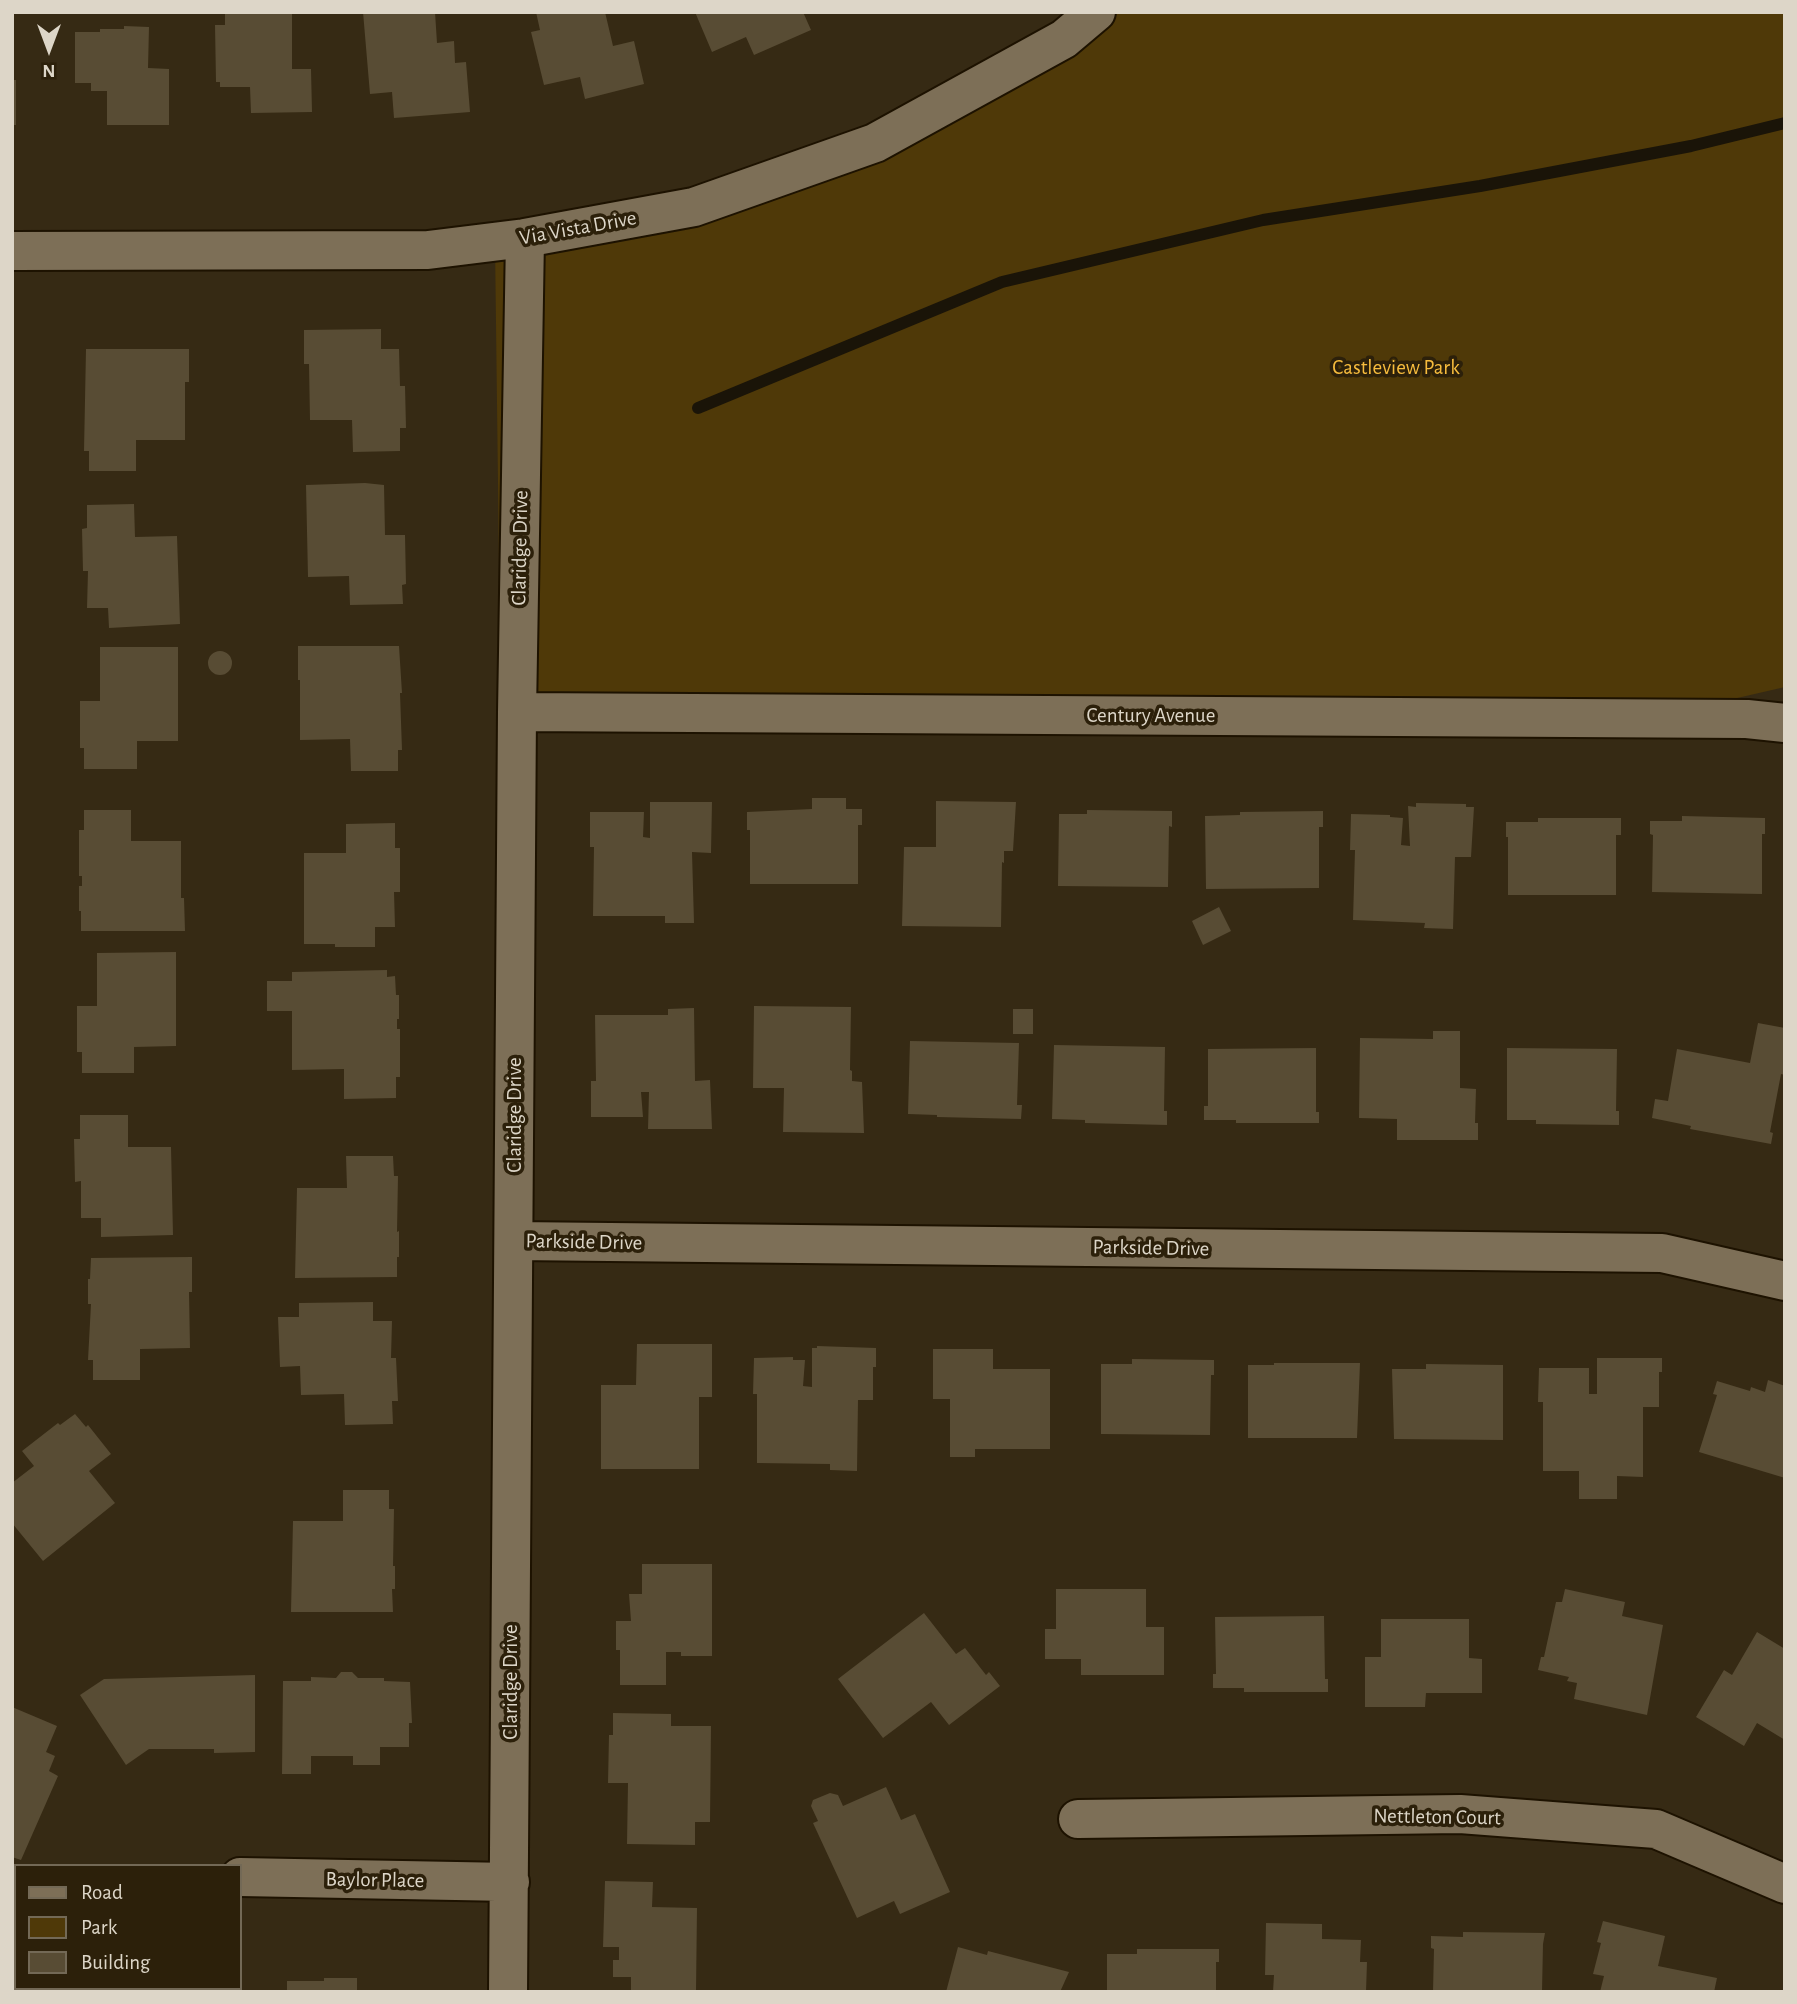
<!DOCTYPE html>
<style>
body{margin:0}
#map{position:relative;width:1797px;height:2004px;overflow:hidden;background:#362a14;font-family:"Alegreya Sans",sans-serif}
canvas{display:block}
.frame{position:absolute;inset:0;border:14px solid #ddd6c8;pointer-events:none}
.legend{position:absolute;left:14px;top:1864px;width:228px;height:126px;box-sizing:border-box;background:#2c200a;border:2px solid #736956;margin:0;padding:9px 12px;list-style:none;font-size:21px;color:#ddd6c8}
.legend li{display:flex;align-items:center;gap:14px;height:35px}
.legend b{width:35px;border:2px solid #736956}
.north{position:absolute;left:14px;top:14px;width:70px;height:70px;-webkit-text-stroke:5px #2c200a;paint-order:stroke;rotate:180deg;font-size:19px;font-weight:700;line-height:28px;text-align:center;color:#ddd6c8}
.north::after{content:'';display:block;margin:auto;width:24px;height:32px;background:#ddd6c8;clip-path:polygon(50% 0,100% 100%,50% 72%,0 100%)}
</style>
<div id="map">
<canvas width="1797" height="2004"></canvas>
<div class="frame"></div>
<ul class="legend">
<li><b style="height:9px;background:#7d6f57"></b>Road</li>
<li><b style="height:19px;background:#4f3908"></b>Park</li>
<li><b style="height:19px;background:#584c34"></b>Building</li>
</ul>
<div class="north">N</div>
</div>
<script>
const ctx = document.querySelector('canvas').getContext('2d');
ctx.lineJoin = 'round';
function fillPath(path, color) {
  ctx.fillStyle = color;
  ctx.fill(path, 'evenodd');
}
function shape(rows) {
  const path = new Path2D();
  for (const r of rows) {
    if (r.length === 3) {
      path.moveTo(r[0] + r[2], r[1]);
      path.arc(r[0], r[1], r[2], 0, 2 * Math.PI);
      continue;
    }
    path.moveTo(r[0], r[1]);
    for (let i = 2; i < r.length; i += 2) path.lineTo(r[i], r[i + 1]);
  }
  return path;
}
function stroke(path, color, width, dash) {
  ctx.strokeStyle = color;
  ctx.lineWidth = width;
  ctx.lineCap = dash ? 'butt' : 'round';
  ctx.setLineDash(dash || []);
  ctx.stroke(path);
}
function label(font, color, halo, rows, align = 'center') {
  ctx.font = font + ' "Alegreya Sans",sans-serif';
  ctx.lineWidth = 7;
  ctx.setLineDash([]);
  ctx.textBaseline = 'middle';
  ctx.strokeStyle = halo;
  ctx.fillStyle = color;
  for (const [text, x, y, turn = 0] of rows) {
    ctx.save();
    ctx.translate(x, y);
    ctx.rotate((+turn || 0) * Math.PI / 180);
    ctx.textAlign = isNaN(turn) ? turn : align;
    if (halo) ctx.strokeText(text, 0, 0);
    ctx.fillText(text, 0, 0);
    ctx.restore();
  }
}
const green = shape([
 [1082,12,1785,12,1785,687,1620,725,501,723,495,244,903,132]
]);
const stream = shape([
 [698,408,1002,282,1263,220,1480,186,1691,146,1785,123]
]);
const building = shape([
 [225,12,292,12,292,69,311,69,312,112,251,113,250,87,220,87,220,82,216,82,215,25,225,25],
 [363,12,435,12,437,43,454,41,455,63,466,62,470,112,394,118,392,92,370,94],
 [536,12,605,12,613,46,634,41,644,84,585,99,580,77,544,85,531,32,540,30],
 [695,12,803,12,811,30,754,55,746,37,712,52],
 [124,26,149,27,148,68,169,69,169,125,107,125,107,91,91,91,91,83,75,83,75,32,100,32,100,29,124,29],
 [12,80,16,80,16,125,12,125],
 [381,329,381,349,399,349,400,386,405,386,406,428,400,428,400,451,353,452,352,420,310,420,309,364,304,364,304,330],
 [86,349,189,349,189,382,185,382,185,440,136,440,136,471,89,471,89,451,84,451],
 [365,483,384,485,385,535,405,535,406,584,402,585,403,604,350,605,349,576,308,577,306,485],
 [134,504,135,537,177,536,180,624,109,628,108,608,87,608,88,571,83,571,82,529,87,528,87,505],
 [298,646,399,646,402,693,400,693,402,750,398,750,398,771,351,771,350,739,300,740,300,680,298,680],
 [100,647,178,647,178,741,137,741,137,769,84,769,84,748,80,748,80,701,100,701],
 [220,663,12],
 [812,798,846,798,846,809,862,809,862,825,858,825,858,884,750,884,750,830,747,830,747,812,812,809],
 [936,801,1016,802,1013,851,1004,851,1004,863,1002,862,1001,927,902,926,904,847,936,847],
 [650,802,712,802,711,853,692,852,694,923,665,923,665,916,593,916,594,847,590,847,590,812,644,812,643,837,650,838],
 [1416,803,1466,804,1466,807,1474,807,1471,857,1455,857,1453,929,1424,928,1425,923,1353,920,1355,850,1350,850,1351,814,1390,815,1390,817,1403,818,1401,845,1410,846,1408,806,1416,807],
 [84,810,131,810,131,841,181,841,181,898,184,898,185,931,81,931,81,911,79,911,79,886,82,886,82,876,79,876,79,830,84,830],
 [1087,810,1172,811,1172,827,1169,826,1168,887,1058,886,1059,814,1087,814],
 [1323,811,1323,827,1319,827,1319,888,1206,889,1205,816,1240,815,1240,812],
 [1682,816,1765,818,1765,834,1762,834,1762,894,1652,892,1653,835,1650,834,1650,821,1682,821],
 [1538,818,1621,818,1621,835,1616,835,1616,895,1508,895,1508,837,1506,837,1506,822,1538,822],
 [395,823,395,848,400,848,400,892,394,892,395,927,375,927,375,947,335,947,335,944,304,944,304,853,346,853,346,824],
 [1219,907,1231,931,1203,945,1192,921],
 [176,952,176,1046,134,1047,134,1073,82,1073,82,1052,77,1052,77,1006,97,1006,97,953],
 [387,970,387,977,395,976,396,995,399,995,399,1019,397,1019,397,1029,400,1029,400,1077,396,1077,396,1098,344,1099,344,1069,292,1070,292,1011,267,1011,267,981,292,981,292,972],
 [754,1006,851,1007,850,1070,852,1071,852,1081,862,1082,864,1133,783,1132,784,1088,753,1088],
 [694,1008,695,1081,710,1080,712,1129,648,1129,649,1092,641,1092,643,1117,591,1117,591,1081,596,1081,595,1015,668,1015,668,1009],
 [1013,1009,1033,1009,1033,1034,1013,1034],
 [1758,1023,1785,1028,1785,1075,1781,1074,1770,1132,1773,1133,1771,1144,1690,1129,1691,1126,1652,1118,1655,1099,1668,1101,1677,1049,1750,1063],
 [1433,1031,1460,1031,1460,1088,1476,1089,1475,1123,1478,1123,1478,1140,1397,1140,1397,1119,1359,1118,1360,1038,1433,1039],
 [910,1041,1019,1043,1017,1105,1022,1105,1021,1119,937,1117,937,1115,908,1114],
 [1054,1045,1165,1047,1164,1111,1167,1111,1167,1125,1085,1123,1085,1120,1052,1119],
 [1316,1048,1316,1112,1319,1112,1319,1123,1236,1123,1236,1120,1204,1120,1204,1106,1208,1106,1208,1049],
 [1507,1048,1617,1049,1616,1111,1619,1111,1619,1125,1536,1124,1536,1120,1507,1120],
 [80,1115,128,1115,128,1147,171,1147,173,1235,101,1237,101,1218,81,1218,81,1181,75,1182,74,1139,80,1139],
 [346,1156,393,1156,394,1176,398,1176,397,1232,399,1231,399,1257,397,1257,397,1277,295,1278,297,1188,347,1188],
 [192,1257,192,1292,189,1292,190,1348,140,1349,140,1380,93,1380,93,1360,88,1360,91,1304,88,1304,88,1279,90,1279,91,1258],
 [373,1302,373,1321,392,1321,391,1358,396,1358,398,1401,392,1401,393,1424,345,1425,344,1394,301,1395,300,1366,280,1367,278,1317,299,1317,299,1303],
 [637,1344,712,1344,712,1397,699,1397,699,1469,601,1469,601,1385,636,1385],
 [817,1346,876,1348,876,1367,873,1367,873,1400,858,1400,857,1471,830,1470,830,1464,757,1463,757,1394,753,1394,754,1358,793,1357,793,1360,805,1360,803,1386,812,1387,812,1348,817,1348],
 [933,1349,993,1349,993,1369,1050,1369,1050,1449,975,1449,975,1457,950,1457,950,1399,933,1399],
 [1597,1358,1662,1358,1662,1372,1659,1372,1659,1407,1643,1407,1643,1477,1617,1476,1617,1499,1579,1499,1579,1471,1543,1471,1543,1402,1538,1402,1539,1368,1589,1368,1589,1394,1597,1394],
 [1132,1359,1214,1360,1214,1375,1211,1375,1210,1435,1101,1434,1101,1364,1132,1364],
 [1274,1363,1360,1363,1357,1438,1248,1438,1248,1365,1274,1365],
 [1426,1364,1503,1365,1503,1440,1394,1439,1392,1369,1426,1369],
 [1768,1380,1785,1386,1785,1478,1699,1452,1717,1395,1713,1394,1717,1381,1750,1391,1751,1387,1765,1392],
 [75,1414,86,1427,88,1425,111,1454,89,1471,115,1503,43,1561,12,1523,12,1483,34,1466,22,1451,58,1423,60,1425],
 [343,1490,389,1490,389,1509,394,1509,393,1566,395,1566,395,1589,392,1589,393,1612,291,1612,293,1521,343,1521],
 [642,1564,712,1564,712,1656,681,1656,681,1652,666,1652,666,1685,620,1685,620,1650,616,1650,616,1621,631,1621,629,1594,642,1594],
 [1056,1589,1146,1589,1146,1627,1164,1627,1164,1675,1081,1675,1081,1659,1045,1659,1045,1629,1056,1629],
 [1565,1589,1625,1602,1622,1616,1663,1625,1647,1715,1574,1699,1577,1683,1567,1681,1569,1677,1538,1670,1541,1657,1544,1657,1556,1602,1562,1602],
 [924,1613,956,1654,965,1648,986,1675,989,1672,1000,1686,949,1725,931,1702,883,1738,838,1679],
 [1324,1616,1325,1679,1328,1679,1328,1692,1244,1692,1244,1688,1213,1688,1213,1674,1216,1674,1215,1617],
 [1381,1619,1469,1619,1469,1658,1482,1659,1482,1693,1426,1693,1425,1707,1365,1707,1365,1657,1381,1657],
 [1757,1632,1785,1649,1785,1740,1757,1723,1744,1746,1696,1717,1724,1670,1732,1675],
 [341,1672,352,1672,358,1678,384,1678,384,1681,410,1682,412,1723,409,1723,409,1747,380,1747,380,1765,353,1765,353,1756,311,1756,311,1774,282,1774,283,1681,311,1681,311,1677,336,1678],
 [255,1675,255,1752,214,1753,214,1749,149,1749,126,1765,80,1695,104,1679],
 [12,1707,57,1726,46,1752,55,1756,49,1771,58,1776,21,1860,12,1857],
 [613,1713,671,1714,671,1726,711,1726,710,1822,695,1822,695,1845,627,1844,628,1783,608,1783,609,1735,613,1735],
 [886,1787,901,1820,915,1814,950,1892,900,1914,894,1901,857,1918,813,1823,818,1821,811,1806,813,1800,830,1793,838,1795,843,1806],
 [605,1881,653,1882,652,1907,697,1908,696,1992,631,1992,631,1977,613,1977,613,1960,619,1960,619,1947,603,1947],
 [16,1891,16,1988,49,1988,51,1992,12,1992,12,1893],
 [1603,1921,1665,1936,1658,1966,1717,1978,1714,1992,1600,1992,1604,1976,1593,1974,1601,1943,1597,1942],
 [1266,1923,1322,1924,1322,1939,1361,1940,1360,1962,1367,1962,1366,1992,1273,1992,1274,1975,1265,1975],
 [1463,1932,1545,1933,1543,1944,1542,1992,1433,1992,1434,1949,1431,1948,1431,1936,1463,1937],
 [958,1947,987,1955,988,1951,1069,1972,1060,1992,946,1992],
 [1137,1949,1219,1949,1219,1962,1216,1962,1216,1992,1107,1992,1107,1954,1137,1954],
 [324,1978,357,1978,357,1992,287,1992,287,1981,324,1981]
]);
const minor = shape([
 [12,251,428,250,525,238,694,207,875,143,1064,39,1096,12],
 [517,712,1747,719,1785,723],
 [514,1241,1662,1253,1785,1281],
 [1078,1819,1460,1814,1656,1829,1785,1884],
 [240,1877,510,1882],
 [508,1992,517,712,525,238]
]);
const streetNames = [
 ["Via Vista Drive",578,228,-10],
 ["Claridge Drive",520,548,-89],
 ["Century Avenue",1151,716],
 ["Claridge Drive",515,1115,-90],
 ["Parkside Drive",584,1242,1],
 ["Parkside Drive",1151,1248,1],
 ["Claridge Drive",511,1682,-90],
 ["Nettleton Court",1437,1817,1],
 ["Baylor Place",375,1880,1]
];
const parkNames = [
 ["Castleview Park",1396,368]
];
fillPath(green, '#4f3908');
stroke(stream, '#1a1408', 12);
fillPath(building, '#584c34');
stroke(minor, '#1d1200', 42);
stroke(minor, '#7d6f57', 38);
label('21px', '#ddd6c8', '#2c200a', streetNames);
label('21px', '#f7bc3d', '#2c200a', parkNames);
</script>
